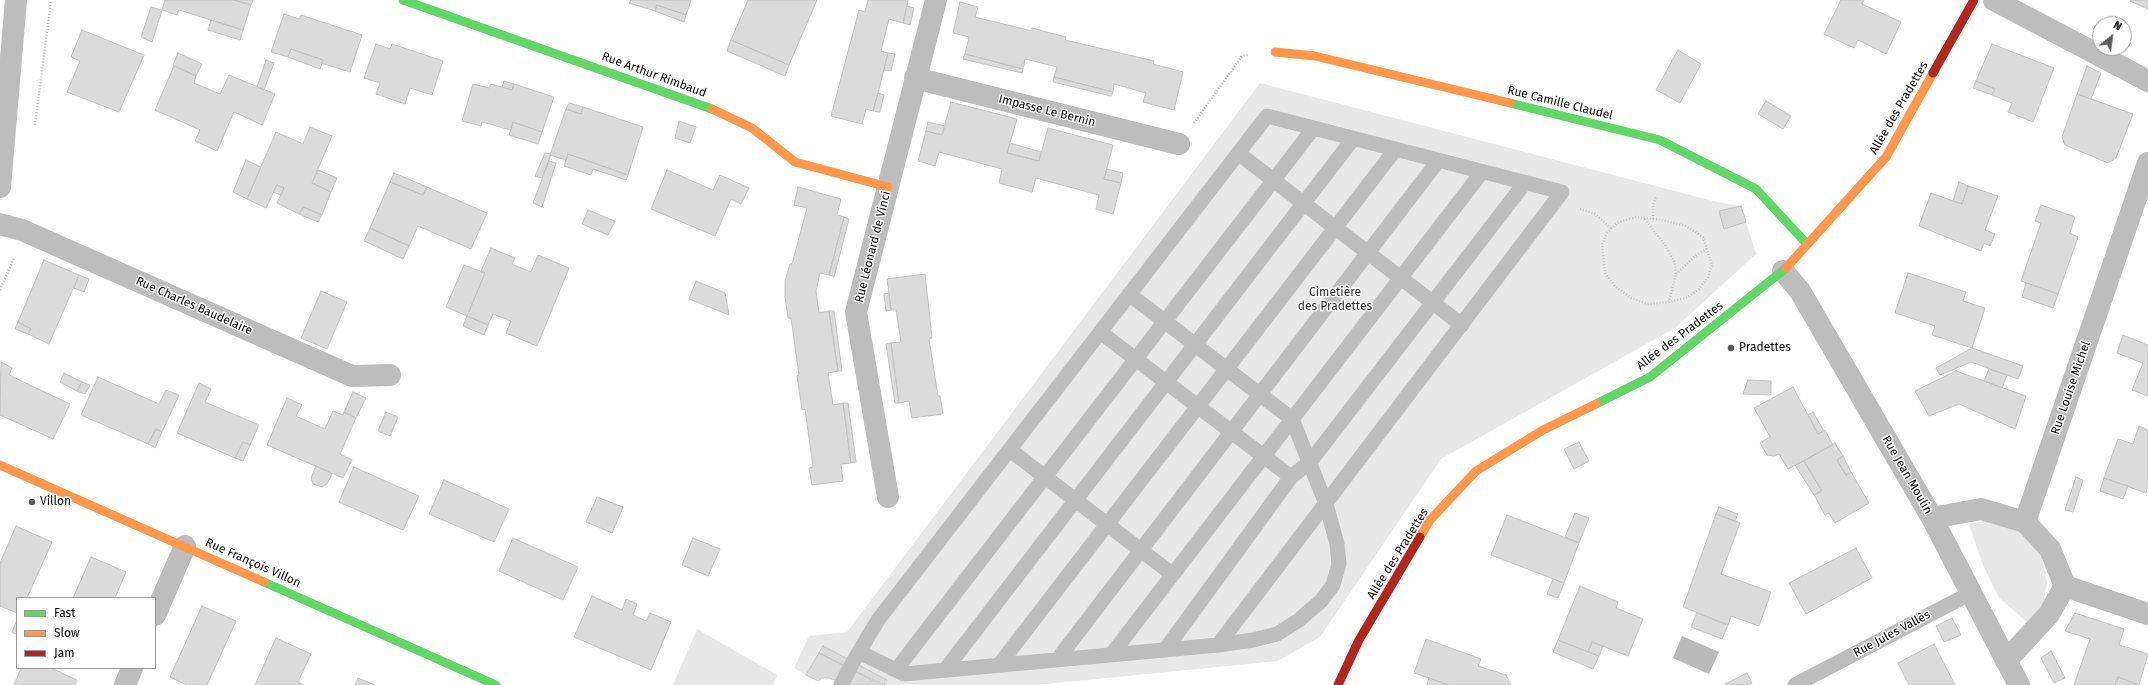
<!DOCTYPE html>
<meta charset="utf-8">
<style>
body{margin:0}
#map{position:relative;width:2148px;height:685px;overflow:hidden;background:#fff;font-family:"Fira Sans",sans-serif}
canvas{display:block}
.legend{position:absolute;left:16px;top:597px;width:140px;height:72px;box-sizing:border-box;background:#fff;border:1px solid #999;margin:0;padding:5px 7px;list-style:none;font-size:12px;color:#000}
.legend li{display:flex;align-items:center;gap:8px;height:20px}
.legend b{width:20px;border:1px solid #999}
.north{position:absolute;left:2092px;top:16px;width:40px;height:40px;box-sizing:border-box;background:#fff;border:1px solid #999;border-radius:50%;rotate:29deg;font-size:11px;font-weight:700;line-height:16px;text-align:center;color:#000}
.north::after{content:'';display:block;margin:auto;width:14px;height:18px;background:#595959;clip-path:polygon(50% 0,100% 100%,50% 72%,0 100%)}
</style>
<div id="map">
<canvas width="2148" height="685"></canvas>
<ul class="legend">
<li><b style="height:5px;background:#63d668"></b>Fast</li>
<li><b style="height:5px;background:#ff974d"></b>Slow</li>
<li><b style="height:5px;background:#b3261e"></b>Jam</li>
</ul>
<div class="north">N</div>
</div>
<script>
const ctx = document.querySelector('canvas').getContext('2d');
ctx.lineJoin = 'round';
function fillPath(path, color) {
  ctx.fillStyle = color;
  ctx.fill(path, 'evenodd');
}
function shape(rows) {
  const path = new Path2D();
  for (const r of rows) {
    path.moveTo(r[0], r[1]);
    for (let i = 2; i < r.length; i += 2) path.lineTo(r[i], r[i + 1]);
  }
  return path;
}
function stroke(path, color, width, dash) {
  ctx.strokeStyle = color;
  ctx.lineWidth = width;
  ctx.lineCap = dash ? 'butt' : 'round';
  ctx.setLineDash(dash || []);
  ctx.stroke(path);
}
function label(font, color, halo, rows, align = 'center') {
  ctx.font = font + ' "Fira Sans",sans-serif';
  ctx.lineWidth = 3;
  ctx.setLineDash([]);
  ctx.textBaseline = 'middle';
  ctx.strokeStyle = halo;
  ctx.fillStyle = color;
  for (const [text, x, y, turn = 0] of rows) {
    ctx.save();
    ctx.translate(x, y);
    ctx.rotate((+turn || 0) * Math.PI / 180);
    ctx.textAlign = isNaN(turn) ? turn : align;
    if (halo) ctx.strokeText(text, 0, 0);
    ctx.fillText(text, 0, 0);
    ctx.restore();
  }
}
const green = shape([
 [1260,83,1717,202,1741,206,1756,254,1675,328,1441,459,1320,637,1278,661,1036,685,884,685,887,680,823,646,806,675,794,668,809,636,847,632],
 [1989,520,2009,526,2033,540,2042,557,2047,583,2043,604,2027,622,1999,598,1983,565,1969,524],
 [697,629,777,675,773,685,673,685]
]);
const water = shape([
 [1682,636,1719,652,1709,674,1673,658]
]);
const building = shape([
 [165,0,234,0,251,5,243,30,179,10,177,15,162,10,165,0],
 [234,0,253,0,251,5,234,0],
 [631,0,691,0,686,15,657,5,655,11,629,3,631,0],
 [748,0,817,0,789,65,731,40,748,0],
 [868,0,908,0,903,23,889,19,881,51,888,53,878,93,873,111,866,109,862,124,831,116,859,10,865,12,868,0],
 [1841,0,1864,0,1862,4,1901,22,1886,54,1858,40,1854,48,1824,34,1841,0],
 [2148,0,2148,9,2130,1,2131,0,2148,0],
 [960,2,978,7,975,17,1032,31,1032,28,1066,37,1065,40,1154,61,1153,64,1183,72,1174,110,1143,102,1146,93,1114,84,1113,92,1054,77,1057,67,1025,59,1023,69,965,54,969,37,953,33,960,2],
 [657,5,686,15,684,22,655,11,657,5],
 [907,6,914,8,910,25,903,23,907,6],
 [151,7,162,10,152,42,141,37,151,7],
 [284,14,299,19,301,15,362,35,350,72,321,63,323,60,291,49,288,57,271,52,284,14],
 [211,20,243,30,240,40,208,30,211,20],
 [82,30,144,55,119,112,67,92,80,61,71,57,82,30],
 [731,40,789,65,785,76,727,51,731,40],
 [376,44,390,49,392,44,443,61,432,95,410,88,405,104,376,94,380,83,364,78,376,44],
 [1992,44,2054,68,2033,122,2008,112,2012,103,1992,95,1995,89,1976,81,1992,44],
 [291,49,323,60,320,69,288,57,291,49],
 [1678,50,1701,64,1680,103,1656,90,1678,50],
 [178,53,202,64,196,76,173,65,178,53],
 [888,53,895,54,891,71,884,70,888,53],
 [965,54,1023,69,1022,73,963,59,965,54],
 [266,60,274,63,264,90,257,87,266,60],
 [174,66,196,76,194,83,220,94,229,75,275,94,262,125,234,112,217,151,195,141,200,130,155,110,174,66],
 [2087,66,2101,73,2091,99,2077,94,2087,66],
 [1054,77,1113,92,1111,96,1053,82,1054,77],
 [504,81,514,84,512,90,502,87,504,81],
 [1976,81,1995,89,1992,95,1973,88,1976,81],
 [473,84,489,88,491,84,512,90,514,84,554,97,542,132,513,122,511,130,482,122,481,126,462,121,473,84],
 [878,93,884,95,880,112,873,111,878,93],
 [2077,94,2133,114,2116,158,2108,163,2065,145,2062,137,2077,94],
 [1766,101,1791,116,1783,129,1758,114,1766,101],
 [951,102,1017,119,1007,153,1039,161,1048,128,1113,145,1104,179,1121,183,1113,214,1096,209,1099,195,1036,178,1032,192,999,183,1002,169,939,152,935,166,918,161,926,131,942,135,951,102],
 [569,103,583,107,581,114,566,109,569,103],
 [583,107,643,127,628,175,568,154,566,160,550,155,566,109,581,114,583,107],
 [679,121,696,127,690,143,675,138,679,121],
 [513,122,542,132,538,144,509,135,513,122],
 [928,122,945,126,942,135,926,131,928,122],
 [310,127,332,136,312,183,331,192,322,215,303,207,299,214,277,203,284,188,277,185,266,208,247,199,276,132,303,144,310,127],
 [1010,143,1041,152,1039,161,1007,153,1010,143],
 [545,153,551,154,542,178,535,176,545,153],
 [568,154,628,175,626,180,593,169,591,175,564,166,568,154],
 [246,160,261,167,247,199,233,192,246,160],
 [549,161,556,163,542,207,533,203,549,161],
 [1107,169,1123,173,1121,183,1104,179,1107,169],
 [318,170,337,178,331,192,312,183,318,170],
 [667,170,713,190,720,175,749,188,741,204,731,199,715,236,651,209,667,170],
 [394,173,427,187,423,195,390,182,394,173],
 [390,182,423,195,427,187,487,213,471,249,418,226,409,246,370,228,390,182],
 [1959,182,1968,186,1962,204,1953,201,1959,182],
 [277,185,284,188,281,195,273,192,277,185],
 [1968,186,1998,196,1985,230,1995,234,1990,246,1984,243,1981,251,1919,226,1931,193,1962,204,1968,186],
 [798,187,841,199,837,215,844,217,829,275,820,273,816,291,819,313,829,311,838,371,828,373,833,405,843,403,851,463,841,464,843,481,812,485,809,468,813,467,805,409,802,410,797,376,799,375,791,318,788,318,785,296,785,281,790,264,792,264,807,208,794,205,798,187],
 [2041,205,2075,217,2070,233,2078,237,2058,294,2021,281,2041,223,2035,221,2041,205],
 [1741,206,1746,222,1724,229,1719,211,1741,206],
 [303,207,322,215,318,222,299,214,303,207],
 [588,210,615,221,608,235,582,224,588,210],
 [844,217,849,219,834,277,829,275,844,217],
 [370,228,409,246,403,259,364,241,370,228],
 [491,248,515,258,512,264,531,272,538,255,569,268,537,346,506,333,511,321,493,314,488,325,467,316,485,273,481,271,491,248],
 [44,260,79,275,49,344,28,334,31,329,18,322,44,260],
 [464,265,485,273,467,316,446,307,464,265],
 [1908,273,1966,292,1963,301,1985,308,1972,348,1932,335,1935,326,1895,313,1908,273],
 [925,274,932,338,929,339,938,396,940,396,943,414,912,418,909,401,899,403,891,343,901,342,896,310,891,310,887,279,925,274],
 [79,275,89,279,84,292,74,288,79,275],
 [696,281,725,293,729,315,689,299,696,281],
 [2026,283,2058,294,2053,308,2022,297,2026,283],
 [321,291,347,302,327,349,301,338,321,291],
 [889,293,891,310,886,311,884,294,889,293],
 [829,311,834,311,842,371,838,371,829,311],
 [467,316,488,325,484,335,463,326,467,316],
 [18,322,31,329,28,334,15,329,18,322],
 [2123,335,2148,345,2148,396,2132,390,2143,363,2117,353,2123,335],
 [891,343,899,403,895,403,886,344,891,343],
 [1972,348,2023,366,2018,379,1971,362,1940,375,1936,368,1972,348],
 [1,362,12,368,9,375,70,404,53,439,0,415,1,362],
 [1989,369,2007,375,2002,388,1984,381,1989,369],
 [1956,371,2026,396,2015,429,1959,404,1929,416,1915,391,1956,371],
 [64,373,82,382,77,391,60,382,64,373],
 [98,377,159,404,166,390,179,395,162,432,156,429,148,444,81,415,98,377],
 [1748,380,1771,381,1771,395,1743,394,1748,380],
 [82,382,90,385,85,394,77,391,82,382],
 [199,383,211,389,205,402,259,425,250,445,243,442,235,458,177,433,199,383],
 [1793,387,1818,434,1825,430,1833,445,1788,469,1779,454,1774,456,1767,455,1760,443,1770,437,1754,408,1793,387],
 [353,392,366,398,356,418,344,412,353,392],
 [287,398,302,405,296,416,325,429,333,411,343,415,344,412,356,418,340,454,352,460,343,478,267,445,287,398],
 [843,403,848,403,856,462,851,463,843,403],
 [386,412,398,417,390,436,378,431,386,412],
 [1813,412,1824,431,1818,434,1808,415,1813,412],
 [2139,426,2148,430,2148,486,2146,493,2104,478,2118,439,2133,444,2139,426],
 [156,429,162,432,155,448,148,444,156,429],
 [243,442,250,445,243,461,235,458,243,442],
 [1579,442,1589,461,1574,469,1564,449,1579,442],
 [1835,443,1843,456,1837,460,1846,475,1851,472,1869,503,1835,523,1829,513,1825,515,1814,495,1822,491,1804,461,1835,443],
 [1843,456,1851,472,1846,475,1837,460,1843,456],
 [1804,461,1822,491,1814,495,1795,465,1804,461],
 [316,466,332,474,327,484,322,487,313,484,311,478,316,466],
 [354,467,419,496,403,530,339,502,354,467],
 [2076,477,2083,480,2073,512,2065,510,2076,477],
 [2104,478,2128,486,2123,499,2100,491,2104,478],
 [444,480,509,509,494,542,429,514,444,480],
 [597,497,623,507,612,533,586,522,597,497],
 [1719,507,1738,514,1735,521,1716,514,1719,507],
 [1575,513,1589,518,1579,543,1565,537,1575,513],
 [1716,514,1740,523,1721,574,1771,592,1759,626,1731,616,1728,625,1683,607,1716,514],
 [1507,515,1579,543,1564,583,1491,555,1507,515],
 [16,526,52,542,27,598,17,598,17,613,0,606,0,563,16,526],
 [513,538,578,567,563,600,499,571,513,538],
 [693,538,720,549,708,576,682,565,693,538],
 [1856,548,1872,578,1806,614,1789,583,1856,548],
 [91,557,126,572,115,598,73,598,91,557],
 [1553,579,1564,583,1558,598,1547,594,1553,579],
 [1580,586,1618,602,1616,608,1643,619,1628,656,1592,642,1588,652,1558,640,1580,586],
 [592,596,622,610,626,599,637,604,633,615,646,621,650,613,671,622,651,670,574,637,592,596],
 [202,606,236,621,207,685,187,685,170,677,202,606],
 [1697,613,1728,625,1722,639,1691,627,1697,613],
 [2075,613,2124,629,2119,645,2148,654,2139,685,2118,677,2115,685,2074,685,2090,639,2065,631,2075,613],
 [1952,618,1961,635,1944,642,1936,626,1952,618],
 [17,620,17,630,15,634,12,632,17,620],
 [276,638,311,654,298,682,304,685,255,685,276,638],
 [1426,639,1481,659,1478,666,1506,675,1511,685,1449,685,1414,673,1426,639],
 [1558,640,1599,656,1593,669,1553,652,1558,640],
 [1592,642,1603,646,1599,656,1588,652,1592,642],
 [1934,644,1955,685,1909,685,1898,663,1934,644],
 [823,646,887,680,884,685,819,653,823,646],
 [2051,651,2065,678,2054,683,2041,658,2051,651],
 [819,653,844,666,837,681,829,678,822,678,818,681,806,675,819,653],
 [21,668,51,668,77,680,75,685,14,685,21,668],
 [856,672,881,685,849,685,856,672],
 [1747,673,1752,683,1749,685,1725,684,1747,673],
 [2118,677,2139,685,2115,685,2118,677],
 [358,678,375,685,355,685,358,678],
 [1429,678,1449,685,1427,685,1429,678]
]);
const path = shape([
 [1194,123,1242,56,1249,55],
 [35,125,51,0],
 [1580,209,1595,214,1611,228],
 [1635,217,1662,220,1686,226,1703,237,1712,265,1708,277,1699,289,1688,297,1669,302,1647,304,1631,298,1615,286,1605,273,1602,245,1607,233,1617,223,1635,217],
 [1645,219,1665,245,1675,263,1676,274,1669,302],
 [1653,219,1653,204,1656,197],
 [1676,274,1695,256,1708,248],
 [0,290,14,258]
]);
const lane = shape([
 [1238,153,1462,325],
 [1129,294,1292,419,1326,504,1337,544,1339,564,1333,585,1321,601,1299,620,1277,634,1253,640,1218,645],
 [1100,332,1291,477],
 [1010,450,1172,574],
 [1165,650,1291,477,1310,462,1524,184],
 [1111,655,1482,172],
 [1057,660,1438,161],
 [999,665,1395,150],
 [896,670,1313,129],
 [945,670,1353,139],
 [841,685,853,662,878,620,1267,116,1562,192,1218,645,904,674,859,652],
 [1795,685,1971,593]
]);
const street = shape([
 [1994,0,2148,81],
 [915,78,1179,144],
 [0,187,16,0],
 [0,224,22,230,352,376,390,375],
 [1783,271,1800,291,1932,518,2019,685],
 [888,497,856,312,936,0],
 [1932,518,1981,509,2025,522,2148,163],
 [2025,522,2050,549,2065,586,2148,614],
 [155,615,185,546],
 [2006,661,2049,614,2065,586],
 [125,685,132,668]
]);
const fast = shape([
 [403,0,712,109],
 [1510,103,1660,140,1756,189,1807,244],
 [1596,404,1650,377,1786,268],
 [264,582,496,685]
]);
const slow = shape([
 [1275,52,1315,56,1510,103],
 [712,109,752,128,795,162,888,187],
 [1786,268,1886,157,1933,73],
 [0,465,264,582],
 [1420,537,1430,520,1476,471,1543,430,1596,404]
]);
const jam = shape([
 [1933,73,1974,0],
 [1338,685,1359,640,1420,537]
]);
const markers = [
 [1731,348,4,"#595959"],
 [32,502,4,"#595959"]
];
const streetNames = [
 ["Rue Arthur Rimbaud",654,75,20],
 ["Rue Camille Claudel",1560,103,14],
 ["Allée des Pradettes",1899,108,-60],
 ["Impasse Le Bernin",1047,111,14],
 ["Rue Léonard de Vinci",873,247,-76],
 ["Rue Charles Baudelaire",194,306,24],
 ["Allée des Pradettes",1680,336,-37],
 ["Rue Louise Michel",2071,388,-71],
 ["Rue Jean Moulin",1907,475,60],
 ["Allée des Pradettes",1398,554,-58],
 ["Rue François Villon",253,563,24],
 ["Rue Jules Vallès",1892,634,-28]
];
const parkNames = [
 ["Cimetière",1335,293],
 ["des Pradettes",1335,307]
];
const poiNames = [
 ["Pradettes",1739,348],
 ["Villon",40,502]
];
fillPath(green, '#e8e8e8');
fillPath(water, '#bababa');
fillPath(building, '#dbdbdb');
stroke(building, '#c3c3c3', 1);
stroke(path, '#c2c2c2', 2.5, [1, 2]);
stroke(lane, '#bdbdbd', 15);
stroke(street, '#bdbdbd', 22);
stroke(fast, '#63d668', 9);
stroke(slow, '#ff974d', 9);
stroke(jam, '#b3261e', 9);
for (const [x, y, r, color] of markers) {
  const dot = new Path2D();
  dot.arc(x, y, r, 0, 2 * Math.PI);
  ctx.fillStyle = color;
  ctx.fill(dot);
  stroke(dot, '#fff', 1.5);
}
label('12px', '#000', '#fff', streetNames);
label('12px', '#2c2c2c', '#fff', parkNames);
label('12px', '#000', '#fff', poiNames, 'left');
</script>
